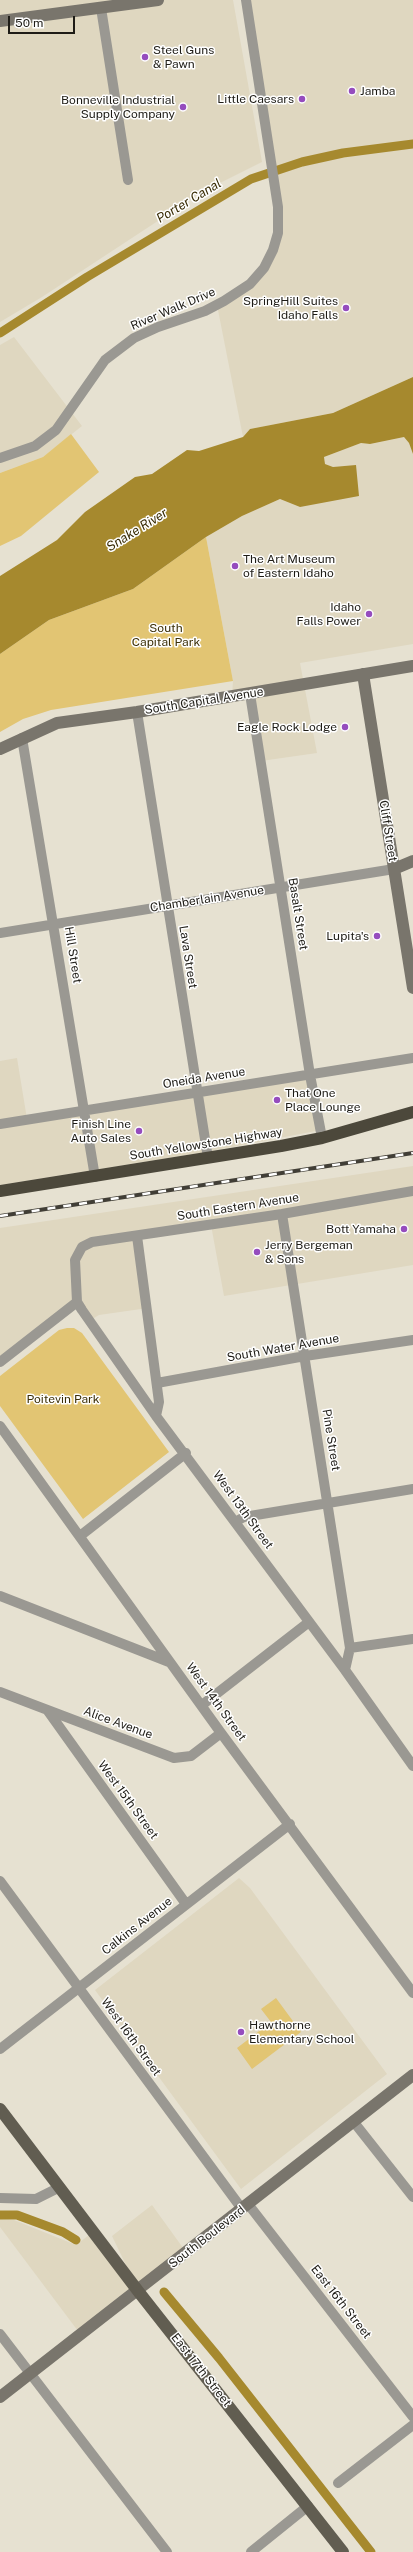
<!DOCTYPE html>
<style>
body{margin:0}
#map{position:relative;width:413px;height:2552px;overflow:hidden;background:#e6e1d1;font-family:"Public Sans",sans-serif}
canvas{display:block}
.scale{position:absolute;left:8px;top:16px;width:67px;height:18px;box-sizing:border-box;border:2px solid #1e1c16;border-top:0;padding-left:5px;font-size:12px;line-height:14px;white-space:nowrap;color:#1e1c16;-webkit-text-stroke:3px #fff;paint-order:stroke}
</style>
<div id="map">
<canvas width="413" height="2552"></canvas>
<div class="scale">50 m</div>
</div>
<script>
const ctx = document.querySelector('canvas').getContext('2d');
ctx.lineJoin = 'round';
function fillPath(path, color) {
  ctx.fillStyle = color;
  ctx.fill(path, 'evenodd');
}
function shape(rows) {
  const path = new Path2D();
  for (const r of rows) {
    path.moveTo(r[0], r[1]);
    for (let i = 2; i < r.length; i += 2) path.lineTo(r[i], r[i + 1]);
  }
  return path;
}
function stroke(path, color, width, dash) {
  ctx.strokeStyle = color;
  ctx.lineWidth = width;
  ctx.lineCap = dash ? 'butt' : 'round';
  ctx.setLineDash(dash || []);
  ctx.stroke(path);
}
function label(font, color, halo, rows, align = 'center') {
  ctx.font = font + ' "Public Sans",sans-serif';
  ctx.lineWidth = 3;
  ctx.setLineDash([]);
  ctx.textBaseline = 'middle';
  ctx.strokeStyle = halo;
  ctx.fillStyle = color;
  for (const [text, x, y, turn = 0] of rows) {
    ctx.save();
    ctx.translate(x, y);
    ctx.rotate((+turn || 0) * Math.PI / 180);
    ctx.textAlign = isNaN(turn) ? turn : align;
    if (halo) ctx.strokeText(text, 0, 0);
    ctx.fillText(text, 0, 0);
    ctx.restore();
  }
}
const built = shape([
 [0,0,233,0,262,162,202,192,42,297,0,322],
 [246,0,413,0,413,377,333,413,250,429,243,437,217,305,250,284,278,233],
 [14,337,82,426,43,457,0,473,0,345],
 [404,437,409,443,413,454,413,644,300,663,317,753,261,761,250,694,232,696,233,681,206,537,242,516,280,499,300,507,356,466,333,467,325,464,324,457,361,443,370,444],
 [17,1058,27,1119,310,1075,321,1130,206,1152,0,1185,0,1061],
 [413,1166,413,1265,224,1296,211,1225,137,1236,148,1308,99,1315,89,1321,77,1303,0,1362,0,1228],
 [239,1878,250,1888,387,2074,241,2189,95,1990],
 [152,2205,186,2252,81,2335,0,2227,0,2219,14,2220,76,2245,93,2232,137,2288,112,2236]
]);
const green = shape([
 [71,434,99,472,21,536,0,546,0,473,43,457],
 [206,537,233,681,51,710,23,719,0,732,0,654,49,620,133,589],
 [67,1328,74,1328,82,1333,169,1452,83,1519,0,1406,0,1376,59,1330],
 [276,1998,301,2032,252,2069,237,2048,271,2022,261,2009]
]);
const water = shape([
 [413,377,413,470,413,454,409,443,404,437,370,444,361,443,324,457,325,464,333,467,356,465,359,496,300,507,280,499,242,516,206,537,133,589,49,620,0,654,0,576,57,540,85,512,135,477,152,474,187,450,199,451,243,437,250,429,333,413]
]);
const canal = shape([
 [0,333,87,277,251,179,302,162,343,153,413,144],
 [0,2215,17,2215,63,2232,76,2240],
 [164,2292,219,2358,371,2552]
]);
const street = shape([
 [101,8,128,180],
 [0,458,35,446,56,430,105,360,134,338,158,327,205,311,224,301,250,284,264,268,273,250,278,233,278,207,246,0],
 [250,694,310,1075,322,1138],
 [137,712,208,1158],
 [22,738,95,1177],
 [0,933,394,869],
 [0,1124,413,1058],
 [413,1191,282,1214,92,1242,82,1247,75,1260,77,1302,82,1310,156,1416,345,1670,413,1766],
 [282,1214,350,1648,345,1670],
 [137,1236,159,1402,156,1416],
 [0,1362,77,1302],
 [157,1383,305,1356,413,1340],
 [0,1426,221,1733,413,1993],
 [235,1522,244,1517,413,1489],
 [80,1536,186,1453],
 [0,1596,169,1662],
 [350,1648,413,1639],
 [0,1692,174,1758,191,1756,221,1733],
 [202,1705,309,1622],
 [48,1711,186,1904],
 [0,1881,242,2209],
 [0,2049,290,1824],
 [353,2121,413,2197],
 [0,2198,36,2199,60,2187],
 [248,2204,413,2417],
 [0,2334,167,2552],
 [338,2483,413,2425],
 [251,2552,308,2506]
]);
const secondary = shape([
 [0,21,158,0],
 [363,674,413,988],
 [0,749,57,723,137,712,413,666],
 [394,869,413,861],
 [0,2397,413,2075]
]);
const primary = shape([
 [0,2109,138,2291,343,2552]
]);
const highway = shape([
 [0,1191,281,1146,322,1138,413,1112]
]);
const rail = shape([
 [0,1216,413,1153]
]);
const markers = [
 [145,57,4,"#954cbe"],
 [352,91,4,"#954cbe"],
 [302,99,4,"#954cbe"],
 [183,107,4,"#954cbe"],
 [346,308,4,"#954cbe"],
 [235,566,4,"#954cbe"],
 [369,614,4,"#954cbe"],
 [345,727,4,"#954cbe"],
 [377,936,4,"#954cbe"],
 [277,1100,4,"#954cbe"],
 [139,1131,4,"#954cbe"],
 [404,1229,4,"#954cbe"],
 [257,1252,4,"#954cbe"],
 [241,2032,4,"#954cbe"]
];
const poiNames = [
 ["Steel Guns",153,50,"left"],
 ["& Pawn",153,64,"left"],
 ["Jamba",360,91,"left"],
 ["Little Caesars",294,99],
 ["Bonneville Industrial",175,100],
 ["Supply Company",175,114],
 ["SpringHill Suites",338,301],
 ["Idaho Falls",338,315],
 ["The Art Museum",243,559,"left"],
 ["of Eastern Idaho",243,573,"left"],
 ["Idaho",361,607],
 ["Falls Power",361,621],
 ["Eagle Rock Lodge",337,727],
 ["Lupita's",369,936],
 ["That One",285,1093,"left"],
 ["Place Lounge",285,1107,"left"],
 ["Finish Line",131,1124],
 ["Auto Sales",131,1138],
 ["Bott Yamaha",396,1229],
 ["Jerry Bergeman",265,1245,"left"],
 ["& Sons",265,1259,"left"],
 ["Hawthorne",249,2025,"left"],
 ["Elementary School",249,2039,"left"]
];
const streetNames = [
 ["River Walk Drive",173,309,-23],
 ["South Capital Avenue",204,701,-9],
 ["Cliff Street",388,831,81],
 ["Chamberlain Avenue",207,899,-9],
 ["Basalt Street",298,914,81],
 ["Hill Street",73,955,81],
 ["Lava Street",188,957,81],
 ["Oneida Avenue",204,1078,-9],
 ["South Yellowstone Highway",206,1144,-9],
 ["South Eastern Avenue",238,1207,-9],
 ["South Water Avenue",283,1348,-10],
 ["Pine Street",331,1440,81],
 ["West 13th Street",243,1510,54],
 ["West 14th Street",216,1702,54],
 ["Alice Avenue",118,1723,20],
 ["West 15th Street",128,1800,54],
 ["Calkins Avenue",137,1926,-38],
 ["West 16th Street",131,2037,54],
 ["South Boulevard",207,2237,-38],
 ["East 16th Street",341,2302,52],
 ["East 17th Street",201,2370,52]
];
const parkNames = [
 ["South",166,628],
 ["Capital Park",166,642],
 ["Poitevin Park",63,1399]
];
const waterNames = [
 ["Porter Canal",189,201,-31],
 ["Snake River",137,530,-32]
];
fillPath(built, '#dfd7c0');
fillPath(green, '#e2c573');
fillPath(water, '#a6892e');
stroke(canal, '#a6892e', 9);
stroke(street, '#9a9892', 10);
stroke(secondary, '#79756c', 12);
stroke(primary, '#615d51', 12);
stroke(highway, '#4c483b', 12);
stroke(rail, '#413e36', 4);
stroke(rail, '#fff', 2.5, [8]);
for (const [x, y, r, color] of markers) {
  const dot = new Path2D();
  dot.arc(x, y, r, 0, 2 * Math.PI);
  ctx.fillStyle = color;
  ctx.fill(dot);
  stroke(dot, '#fff', 1.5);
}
label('12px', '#1e1c16', '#fff', poiNames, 'right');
label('12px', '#1e1c16', '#fff', streetNames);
label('12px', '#3b2f07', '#fff', parkNames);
label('italic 13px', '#382b04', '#fff', waterNames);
</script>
